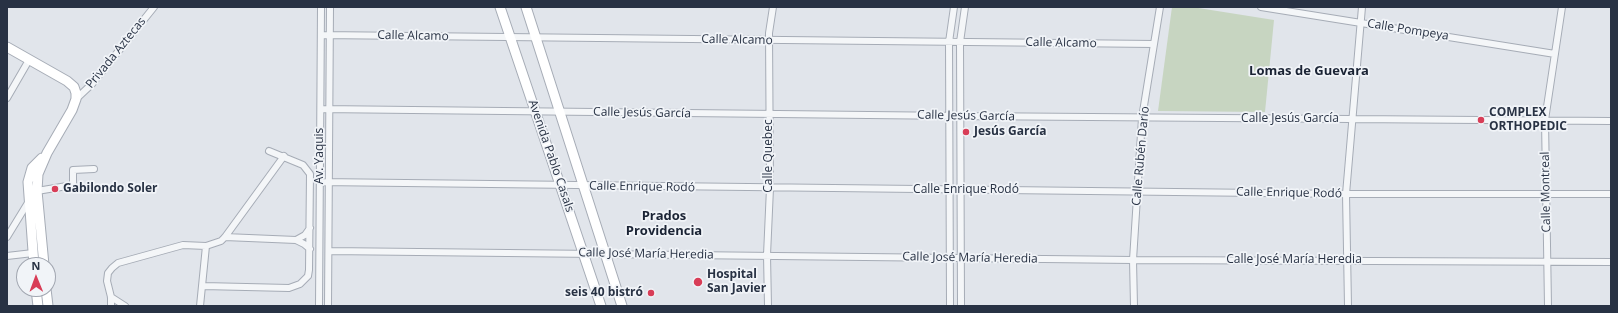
<!DOCTYPE html>
<meta charset="utf-8">
<style>
body{margin:0}
#map{position:relative;width:1618px;height:313px;overflow:hidden;background:#e1e5eb;font-family:"Open Sans",sans-serif}
canvas{display:block}
.frame{position:absolute;inset:0;border:8px solid #283244;pointer-events:none}
.north{position:absolute;left:16px;top:257px;width:40px;height:40px;box-sizing:border-box;background:#f1f4f8;border:1px solid #a1a6b0;border-radius:50%;rotate:359deg;font-size:11px;font-weight:700;line-height:16px;text-align:center;color:#283244}
.north::after{content:'';display:block;margin:auto;width:14px;height:18px;background:#d83d57;clip-path:polygon(50% 0,100% 100%,50% 72%,0 100%)}
</style>
<div id="map">
<canvas width="1618" height="313"></canvas>
<div class="frame"></div>
<div class="north">N</div>
</div>
<script>
const ctx = document.querySelector('canvas').getContext('2d');
ctx.lineJoin = 'round';
function fillPath(path, color) {
  ctx.fillStyle = color;
  ctx.fill(path, 'evenodd');
}
function shape(rows) {
  const path = new Path2D();
  for (const r of rows) {
    path.moveTo(r[0], r[1]);
    for (let i = 2; i < r.length; i += 2) path.lineTo(r[i], r[i + 1]);
  }
  return path;
}
function stroke(path, color, width, dash) {
  ctx.strokeStyle = color;
  ctx.lineWidth = width;
  ctx.lineCap = dash ? 'butt' : 'round';
  ctx.setLineDash(dash || []);
  ctx.stroke(path);
}
function label(font, color, halo, rows, align = 'center') {
  ctx.font = font + ' "Open Sans",sans-serif';
  ctx.lineWidth = 3.5;
  ctx.setLineDash([]);
  ctx.textBaseline = 'middle';
  ctx.strokeStyle = halo;
  ctx.fillStyle = color;
  for (const [text, x, y, turn = 0] of rows) {
    ctx.save();
    ctx.translate(x, y);
    ctx.rotate((+turn || 0) * Math.PI / 180);
    ctx.textAlign = isNaN(turn) ? turn : align;
    if (halo) ctx.strokeText(text, 0, 0);
    ctx.fillText(text, 0, 0);
    ctx.restore();
  }
}
const green = shape([
 [1172,7,1192,7,1274,20,1265,112,1158,111]
]);
const street = shape([
 [1261,7,1555,54],
 [321,35,1154,44],
 [7,98,29,60],
 [76,99,92,84,154,7],
 [321,109,960,116,1611,121],
 [320,182,1346,194,1611,194],
 [37,191,73,185,73,170,94,169],
 [7,237,29,201],
 [225,237,296,240,304,244,310,249],
 [296,240,305,235,310,228],
 [329,251,1133,260,1611,262],
 [7,256,33,253],
 [203,286,289,288,300,284,308,276,309,270,310,174,303,165,269,151],
 [111,297,125,306],
 [111,306,111,297,107,281,108,273,112,268,118,263,183,245,206,246,221,241,225,237,284,156],
 [200,306,206,246],
 [319,306,321,7],
 [328,306,330,7],
 [768,306,767,255,770,188,769,33,773,7],
 [950,306,949,42,954,7],
 [961,306,960,42,965,7],
 [1134,306,1133,260,1142,118,1160,7],
 [1348,306,1346,194,1362,7],
 [1548,306,1545,120,1562,7]
]);
const secondary = shape([
 [500,7,601,306],
 [526,7,622,306],
 [7,47,67,81,74,87,76,93,76,99,72,110,47,153,38,174,37,191,44,265],
 [34,265,28,182,32,168,42,158],
 [36,289,38,306],
 [46,289,48,306]
]);
const markers = [
 [1481,120,4,"#d83d57"],
 [966,132,4,"#d83d57"],
 [55,189,4,"#d83d57"],
 [698,282,5,"#d83d57"],
 [651,293,4,"#d83d57"]
];
const streetNames = [
 ["Calle Pompeya",1408,30,9],
 ["Calle Alcamo",413,36,1],
 ["Calle Alcamo",737,40,1],
 ["Calle Alcamo",1061,43,1],
 ["Privada Aztecas",116,53,-51],
 ["Calle Jesús García",642,113,1],
 ["Calle Jesús García",966,116,1],
 ["Calle Jesús García",1290,119],
 ["Av. Yaquis",320,156,-90],
 ["Avenida Pablo Casals",551,156,71],
 ["Calle Quebec",769,156,-90],
 ["Calle Rubén Darío",1141,156,-85],
 ["Calle Enrique Rodó",642,187,1],
 ["Calle Enrique Rodó",966,190],
 ["Calle Montreal",1546,192,-91],
 ["Calle Enrique Rodó",1289,193,1],
 ["Calle José María Heredia",646,254,1],
 ["Calle José María Heredia",970,258,1],
 ["Calle José María Heredia",1294,260]
];
const poiNames = [
 ["COMPLEX",1489,113],
 ["ORTHOPEDIC",1489,127],
 ["Jesús García",974,132],
 ["Gabilondo Soler",63,189],
 ["Hospital",707,275],
 ["San Javier",707,289],
 ["seis 40 bistró",643,293,"right"]
];
const neighbourhoodNames = [
 ["Lomas de Guevara",1309,71],
 ["Prados",664,216],
 ["Providencia",664,231]
];
fillPath(green, '#c7d5c1');
stroke(street, '#a6acb6', 8);
stroke(secondary, '#a6acb6', 11);
stroke(street, '#f4f6f8', 6);
stroke(secondary, '#fff', 9);
for (const [x, y, r, color] of markers) {
  const dot = new Path2D();
  dot.arc(x, y, r, 0, 2 * Math.PI);
  ctx.fillStyle = color;
  ctx.fill(dot);
  stroke(dot, '#f1f4f8', 1.5);
}
label('12px', '#283244', '#f1f4f8', streetNames);
label('bold 12px', '#283244', '#f1f4f8', poiNames, 'left');
label('bold 13px', '#1a2334', '#f1f4f8', neighbourhoodNames);
</script>
